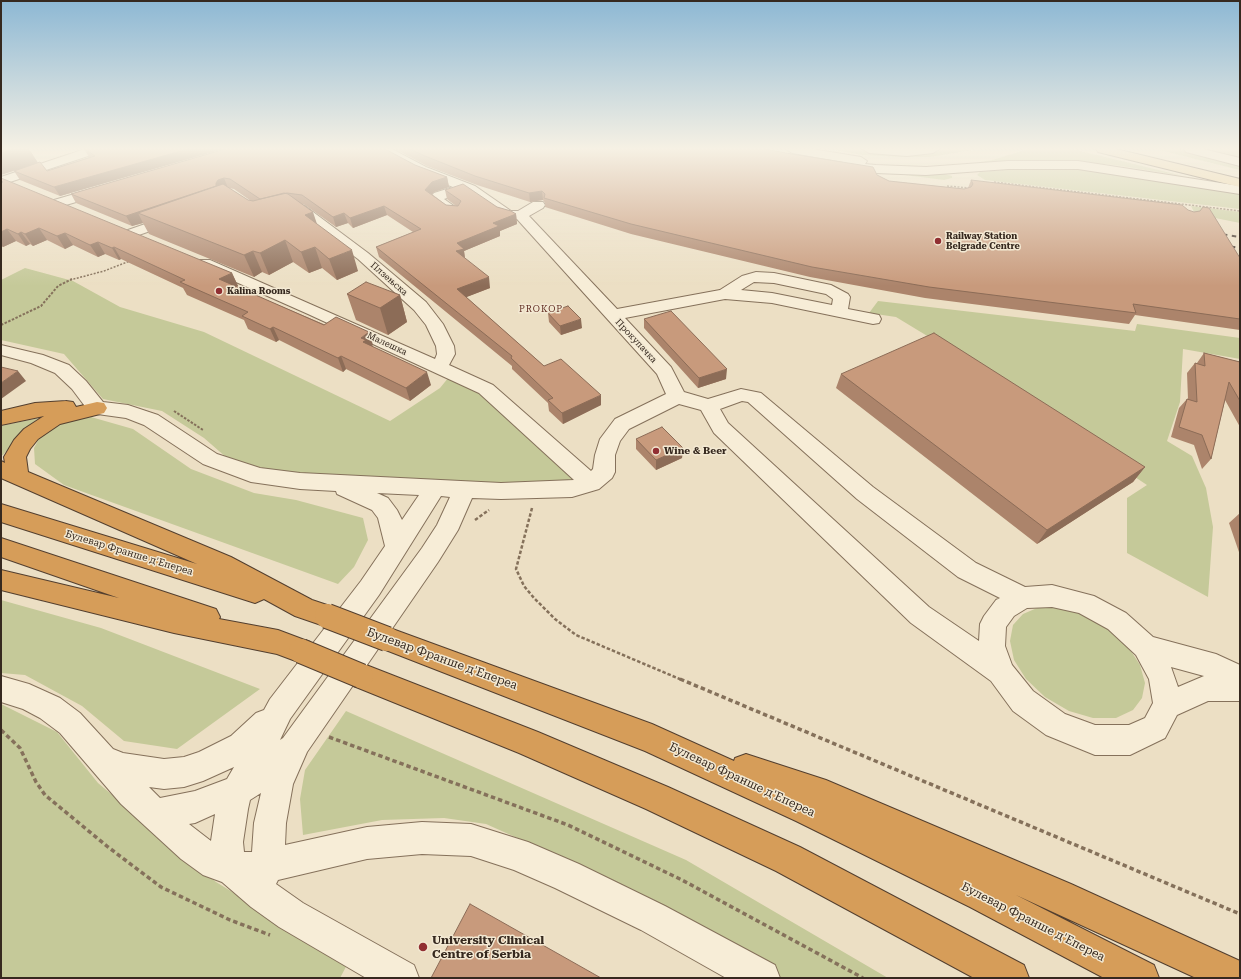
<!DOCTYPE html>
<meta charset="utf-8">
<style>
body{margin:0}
#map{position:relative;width:1241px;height:979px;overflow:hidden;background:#ecdfc4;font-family:"Roboto Serif",serif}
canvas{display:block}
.frame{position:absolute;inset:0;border:2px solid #36291f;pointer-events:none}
</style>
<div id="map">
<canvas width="1241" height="979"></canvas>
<div class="frame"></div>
</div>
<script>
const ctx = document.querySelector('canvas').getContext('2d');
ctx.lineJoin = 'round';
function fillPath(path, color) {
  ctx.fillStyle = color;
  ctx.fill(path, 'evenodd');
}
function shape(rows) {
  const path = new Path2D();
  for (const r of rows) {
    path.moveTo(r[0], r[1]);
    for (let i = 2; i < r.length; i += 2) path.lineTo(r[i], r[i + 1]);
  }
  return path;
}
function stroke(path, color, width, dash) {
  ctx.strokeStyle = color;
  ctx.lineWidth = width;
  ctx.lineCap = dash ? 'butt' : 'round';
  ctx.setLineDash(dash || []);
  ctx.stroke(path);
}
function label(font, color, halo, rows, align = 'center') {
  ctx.font = font + ' "Roboto Serif",serif';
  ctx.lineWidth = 3;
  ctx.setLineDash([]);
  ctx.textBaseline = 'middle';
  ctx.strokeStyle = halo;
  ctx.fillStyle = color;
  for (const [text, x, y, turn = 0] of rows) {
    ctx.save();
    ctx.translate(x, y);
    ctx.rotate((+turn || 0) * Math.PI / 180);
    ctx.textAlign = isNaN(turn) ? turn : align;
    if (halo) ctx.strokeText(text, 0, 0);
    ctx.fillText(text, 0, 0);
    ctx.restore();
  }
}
const green = shape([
 [829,149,860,149,879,152,930,152,944,149,979,149,930,157,899,157,862,155],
 [1028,149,1073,149,1183,176,1114,165,1055,161,1006,161,964,165,992,160],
 [1155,149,1179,149,1206,155,1240,165,1240,170],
 [1204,149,1240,149,1240,158,1238,157],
 [1014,169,1077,169,1106,171,1240,192,1240,209,985,180,977,175,980,172],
 [897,174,945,174,952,176,952,178,944,180],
 [1191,206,1240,212,1240,223,1195,214],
 [25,268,73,281,120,307,204,332,390,421,440,388,453,372,498,393,578,483,497,486,311,475,266,469,227,458,204,438,162,411,103,399,64,354,1,340,1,280],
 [878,301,1135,331,1137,324,1240,338,1240,359,1183,349,1180,402,1167,441,1192,456,1206,488,1213,527,1208,597,1127,553,1127,498,1147,485,1076,438,985,371,896,317,869,313],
 [91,417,133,429,191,469,254,493,296,500,363,518,368,540,354,567,338,584,64,485,35,464,34,448,41,435,56,424],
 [39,418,26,428,3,455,1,455,1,426],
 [1,600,101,628,260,689,177,749,124,741,82,706,25,675,1,673],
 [1055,607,1074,611,1095,619,1113,632,1129,648,1140,665,1145,683,1142,698,1133,710,1116,718,1093,718,1069,711,1045,697,1026,679,1014,660,1010,641,1013,625,1023,614,1037,608],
 [1,704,57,732,98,783,216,882,348,963,340,978,1,978],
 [346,711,686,860,888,978,782,978,551,853,486,824,444,818,382,820,303,835,300,799,305,770]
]);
const pathFar3 = shape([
 [994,182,1240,211],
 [947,186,970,188],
 [70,280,104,271,130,261]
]);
const pathFar2 = shape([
 [1,325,41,306,58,286,72,279],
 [174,411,203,430]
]);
const pathFar1 = shape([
 [532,508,516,569,524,586,534,598,555,619,576,635,682,680],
 [475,520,489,510]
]);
const path = shape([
 [680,679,1240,914],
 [1,730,20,748,36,782,45,795,108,847,161,887,230,920,270,935],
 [329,737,568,825,682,880,863,978]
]);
const minor = shape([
 [85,149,102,149,100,152,1,185,1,177,85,149],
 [377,149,392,149,426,167,475,186,511,211,518,211,533,202,543,202,545,205,543,208,529,216,617,309,720,290,742,276,756,272,774,273,831,285,848,294,850,297,848,309,879,315,881,319,879,323,873,324,772,303,725,299,625,318,671,367,684,392,708,399,741,389,761,393,873,487,976,563,1025,587,1052,585,1094,596,1126,613,1153,637,1216,654,1240,665,1240,701,1208,701,1177,715,1165,738,1130,755,1095,755,1046,735,1013,711,991,681,911,623,714,433,701,410,679,404,629,429,620,441,615,455,615,472,612,478,599,489,572,497,501,499,472,498,458,530,438,562,307,752,293,784,286,823,285,845,367,827,422,822,471,824,528,842,579,864,665,906,775,965,780,978,726,978,641,930,555,888,514,870,471,856,422,854,367,859,278,880,276,884,303,903,414,965,419,978,366,978,279,927,251,907,222,882,203,875,181,859,121,804,60,733,40,718,23,709,1,702,1,676,29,684,60,698,80,713,113,749,123,753,164,759,184,757,199,752,231,736,256,713,264,710,270,699,361,581,385,546,378,518,372,510,337,494,336,491,300,489,251,482,203,464,144,425,126,418,90,413,72,389,55,373,31,363,1,355,1,345,43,355,69,365,86,381,103,402,128,405,158,415,217,454,260,468,300,473,501,483,574,480,479,393,308,314,200,266,197,263,200,260,210,260,435,359,437,354,436,346,426,325,414,310,358,259,296,213,286,211,284,208,286,205,291,204,300,205,305,206,368,253,426,302,443,324,454,346,455,354,449,365,493,385,591,471,593,469,595,455,600,439,615,419,666,394,657,374,517,219,509,219,499,216,483,203,465,192,444,199,461,211,459,214,454,215,449,214,429,199,434,193,453,187,418,173,377,149],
 [754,282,774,283,826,294,833,299,832,305,772,293,741,290,754,282],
 [742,401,748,402,857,499,958,577,1000,598,996,600,984,616,980,624,979,641,929,607,728,423,720,409,742,401],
 [377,493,419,495,402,520,397,510,388,498,377,493],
 [441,496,450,497,437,525,422,548,283,738,280,740,290,719,379,595,441,496],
 [1052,607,1079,613,1108,629,1136,655,1149,679,1153,703,1145,718,1129,725,1095,725,1065,714,1033,691,1012,665,1005,646,1006,627,1014,616,1027,608,1052,607],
 [1171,667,1204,676,1178,687,1171,667],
 [234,767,227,779,195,791,160,798,149,787,164,789,184,787,203,781,234,767],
 [261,793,254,823,252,852,244,852,243,842,248,809,250,800,261,793],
 [215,814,211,841,189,824,195,823,215,814],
 [786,149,812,149,861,157,867,161,865,164,876,165,926,167,1008,161,1078,161,1240,186,1240,194,1078,169,1008,169,926,175,876,173,840,168,838,165,843,162,792,153,786,149],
 [863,149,939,149,933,153,907,156,869,153,863,149],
 [1184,149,1203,149,1240,158,1240,166,1186,152,1184,149],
 [102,186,107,187,109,190,107,193,59,207,54,206,52,203,54,200,102,186],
 [174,214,179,215,181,218,179,221,133,237,128,236,126,233,128,230,174,214]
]);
const major = shape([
 [1096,149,1116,149,1240,179,1240,187,1098,152,1096,149]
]);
const highway = shape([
 [66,401,73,402,76,407,97,402,104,403,107,408,104,413,60,424,38,439,30,449,26,457,28,472,231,557,312,600,336,608,340,616,336,624,327,627,295,616,264,599,255,603,1,522,1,504,197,564,1,478,1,461,5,463,4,457,14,440,24,429,44,416,1,425,1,411,35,403,66,401],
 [1,538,216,609,220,617,219,619,278,630,310,642,314,651,310,660,301,663,277,654,174,633,1,590,1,570,119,598,1,557,1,538],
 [387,627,652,724,734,761,735,758,746,754,826,780,1071,884,1240,961,1240,978,1196,978,1016,895,1154,965,1159,978,1104,978,970,907,796,821,645,751,378,647,374,639,378,631,387,627],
 [361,663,538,732,668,787,800,847,1024,965,1029,978,974,978,776,871,646,809,519,753,351,685,347,676,351,667,361,663]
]);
const rail = shape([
 [1214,233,1240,237],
 [1222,245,1240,248]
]);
const highwayBridge = shape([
 [327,616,387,639],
 [301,651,361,676]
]);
const wall = shape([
 [29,149,38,163,47,171,89,157,84,149,223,149,60,196,20,180,14,171],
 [225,149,415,165,447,177,449,187,434,192,432,194,446,205,456,206,447,199,445,190,516,214,517,224,500,231,500,236,464,251,465,258,490,288,466,297,544,366,601,405,563,424,549,411,548,403,512,369,512,366,379,257,376,247,413,232,387,215,353,228,348,223,336,227,305,205,302,204,317,224,358,271,337,280,322,268,309,273,293,262,269,275,262,272,254,277,149,234,143,223,132,226,76,203,71,194],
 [229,188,234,189,251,201,248,200],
 [395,149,765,149,877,175,889,181,964,189,968,188,971,180,1240,258,1240,330,1135,315,1129,324,925,298,810,277,631,234,545,207,545,203,543,200,530,202,477,185,427,166],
 [3,182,232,273,238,286,236,287,373,345,372,346,431,385,410,401,346,369,343,372,279,340,276,342,248,329,244,320,187,295,183,288,121,259,119,260,105,254,98,257,73,245,65,249,47,240,33,246,30,244,26,246,16,241,3,247,1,246,1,183],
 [347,294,400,295,407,322,388,335,356,320],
 [548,313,582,328,561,335,549,322],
 [644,319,726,379,698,388,644,328],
 [1204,353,1240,362,1240,427,1225,400,1211,459,1202,469,1194,445,1171,437,1179,408,1187,399,1188,399,1187,373,1195,363,1197,364,1197,363],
 [841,374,1145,467,1133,482,1037,544,836,388],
 [636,439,683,448,682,458,656,470,636,449],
 [1240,513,1240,555,1229,523]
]);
const shadedWall = shape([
 [14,149,29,149,38,163,1,175,1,153],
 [188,149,223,149,60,196,54,187],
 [447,177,449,187,434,192,428,199,425,190,432,182],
 [224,178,228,188,138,213,143,223,132,226,126,216,216,183,218,180],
 [542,191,543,200,530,202,529,193],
 [384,206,387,215,353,228,350,218],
 [313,212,320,233,305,215],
 [344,213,348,223,336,227,333,217],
 [516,214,517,224,500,231,500,236,464,251,465,259,456,251,457,243,493,223],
 [39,228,47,240,33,246,25,234],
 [7,229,16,241,3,247,1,244,1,232],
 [21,232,30,244,26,246,18,234],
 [65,233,73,245,65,249,57,236],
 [285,240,293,262,269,275,260,253],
 [98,242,105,254,98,257,90,245],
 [114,247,121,259,119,260,112,248],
 [315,247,322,268,309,273,301,252],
 [352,250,358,271,337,280,329,259],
 [253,251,262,272,254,277,244,255],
 [232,273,238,286,225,292,219,279],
 [489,277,490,288,459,300,457,289],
 [400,295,407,322,388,335,380,308],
 [581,319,582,328,561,335,560,326],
 [273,327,279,340,276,342,270,329],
 [369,332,373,345,368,348,361,338],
 [341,356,346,369,343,372,338,358],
 [727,369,726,379,698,388,699,378],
 [18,371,26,381,1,399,1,383],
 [427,372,431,385,410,401,406,388],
 [601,395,601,405,563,424,562,413],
 [683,448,682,458,656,470,656,460],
 [1145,467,1133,482,1037,544,1047,530]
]);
const building = shape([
 [1,149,14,149,1,153,1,149],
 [85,149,188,149,54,187,14,171,40,162,47,171,95,156,85,149],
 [225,149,385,149,415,165,447,177,432,182,425,190,446,205,458,206,461,201,445,190,463,184,497,207,511,211,516,214,493,223,499,226,457,243,464,249,456,251,489,277,457,289,544,366,561,359,601,395,562,413,548,400,553,398,511,358,512,356,376,247,421,229,384,206,350,218,344,213,333,217,302,195,287,193,260,199,230,179,224,178,218,180,216,183,216,186,126,216,71,194,225,149],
 [410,149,765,149,786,153,873,167,877,175,889,181,964,189,971,187,973,184,971,180,1182,205,1188,210,1194,212,1200,211,1203,207,1209,208,1240,258,1240,319,1133,304,1136,313,929,287,812,267,631,224,544,198,545,194,542,191,529,193,475,176,425,156,410,149],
 [1,178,232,273,219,279,324,325,336,317,369,332,361,338,366,340,363,342,427,372,406,388,341,356,338,358,273,327,270,329,242,316,248,312,180,282,185,280,114,247,112,248,98,242,90,245,65,233,57,236,39,228,25,234,21,232,18,234,7,229,1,232,1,183,3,182,1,180,1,178],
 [223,184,248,200,253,201,284,193,288,194,313,212,305,215,352,250,329,259,315,247,301,252,285,240,260,253,253,251,244,255,138,213,223,184],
 [366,282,400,295,380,308,347,294,366,282],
 [568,306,581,319,560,326,548,313,568,306],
 [671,311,727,369,699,378,644,319,671,311],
 [934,333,1145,467,1047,530,841,374,934,333],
 [1204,353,1240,362,1240,401,1229,382,1211,459,1202,435,1179,427,1187,399,1197,402,1195,363,1205,366,1204,353],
 [1,367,18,371,1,383,1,367],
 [662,427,683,448,656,460,636,439,662,427],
 [470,904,601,978,431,978,470,904]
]);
const markers = [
 [938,241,4,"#912f32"],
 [219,291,4,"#912f32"],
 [656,451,4,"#912f32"],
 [423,947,5,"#912f32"]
];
const farPoinames = [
 ["Railway Station",946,236],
 ["Belgrade Centre",946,246],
 ["Kalina Rooms",227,291]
];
const farStreetnames = [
 ["Плзењска",389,279,41],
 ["Прокупачка",636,341,47],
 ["Малешка",387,344,25]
];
const farNeighbourhoodnames = [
 ["PROKOP",541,309]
];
const poiNames = [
 ["Wine & Beer",664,451]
];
const streetNames = [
 ["Булевар Франше д'Епереа",129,553,17]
];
const nearStreetnames = [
 ["Булевар Франше д'Епереа",442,659,20],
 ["Булевар Франше д'Епереа",742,780,25],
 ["Булевар Франше д'Епереа",1033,922,27]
];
const nearPoinames = [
 ["University Clinical",432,940],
 ["Centre of Serbia",432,954]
];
fillPath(green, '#c5c999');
stroke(minor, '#85715b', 2);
stroke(major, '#533f2f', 2);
stroke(highway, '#533f2f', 2);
stroke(pathFar3, '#85715b', 1.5, [2, 1.5]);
stroke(pathFar2, '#85715b', 2, [2.5, 1.5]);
stroke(pathFar1, '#85715b', 2.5, [3.5, 2]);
stroke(path, '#85715b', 3.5, [4.5, 3]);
fillPath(minor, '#f7edd7');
fillPath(major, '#edd29e');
fillPath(highway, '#d69d59');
stroke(rail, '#36291f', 2, [4.5, 4.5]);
stroke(highwayBridge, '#533f2f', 26, []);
stroke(highwayBridge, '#d69d59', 24);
fillPath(wall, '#ac846b');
fillPath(shadedWall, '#8c6c57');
fillPath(building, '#c89a7c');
stroke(building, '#8c6c57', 1);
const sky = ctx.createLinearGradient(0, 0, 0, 286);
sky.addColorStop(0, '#8db8d4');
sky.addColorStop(0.52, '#f6f1e4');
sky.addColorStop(1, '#f6f1e400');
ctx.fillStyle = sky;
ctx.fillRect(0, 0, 1241, 286);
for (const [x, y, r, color] of markers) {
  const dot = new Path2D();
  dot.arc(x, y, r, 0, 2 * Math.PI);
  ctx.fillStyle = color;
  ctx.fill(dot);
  stroke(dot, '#f3e9d3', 1.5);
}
label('bold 9px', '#36291f', '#f3e9d3', farPoinames, 'left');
label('9px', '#36291f', '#f3e9d3', farStreetnames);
ctx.letterSpacing = '1px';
label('9px', '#602c20', '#f3e9d3', farNeighbourhoodnames);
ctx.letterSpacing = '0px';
label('bold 10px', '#36291f', '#f3e9d3', poiNames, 'left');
label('10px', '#36291f', '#f3e9d3', streetNames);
label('12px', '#36291f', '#f3e9d3', nearStreetnames);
label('bold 12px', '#36291f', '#f3e9d3', nearPoinames, 'left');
</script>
